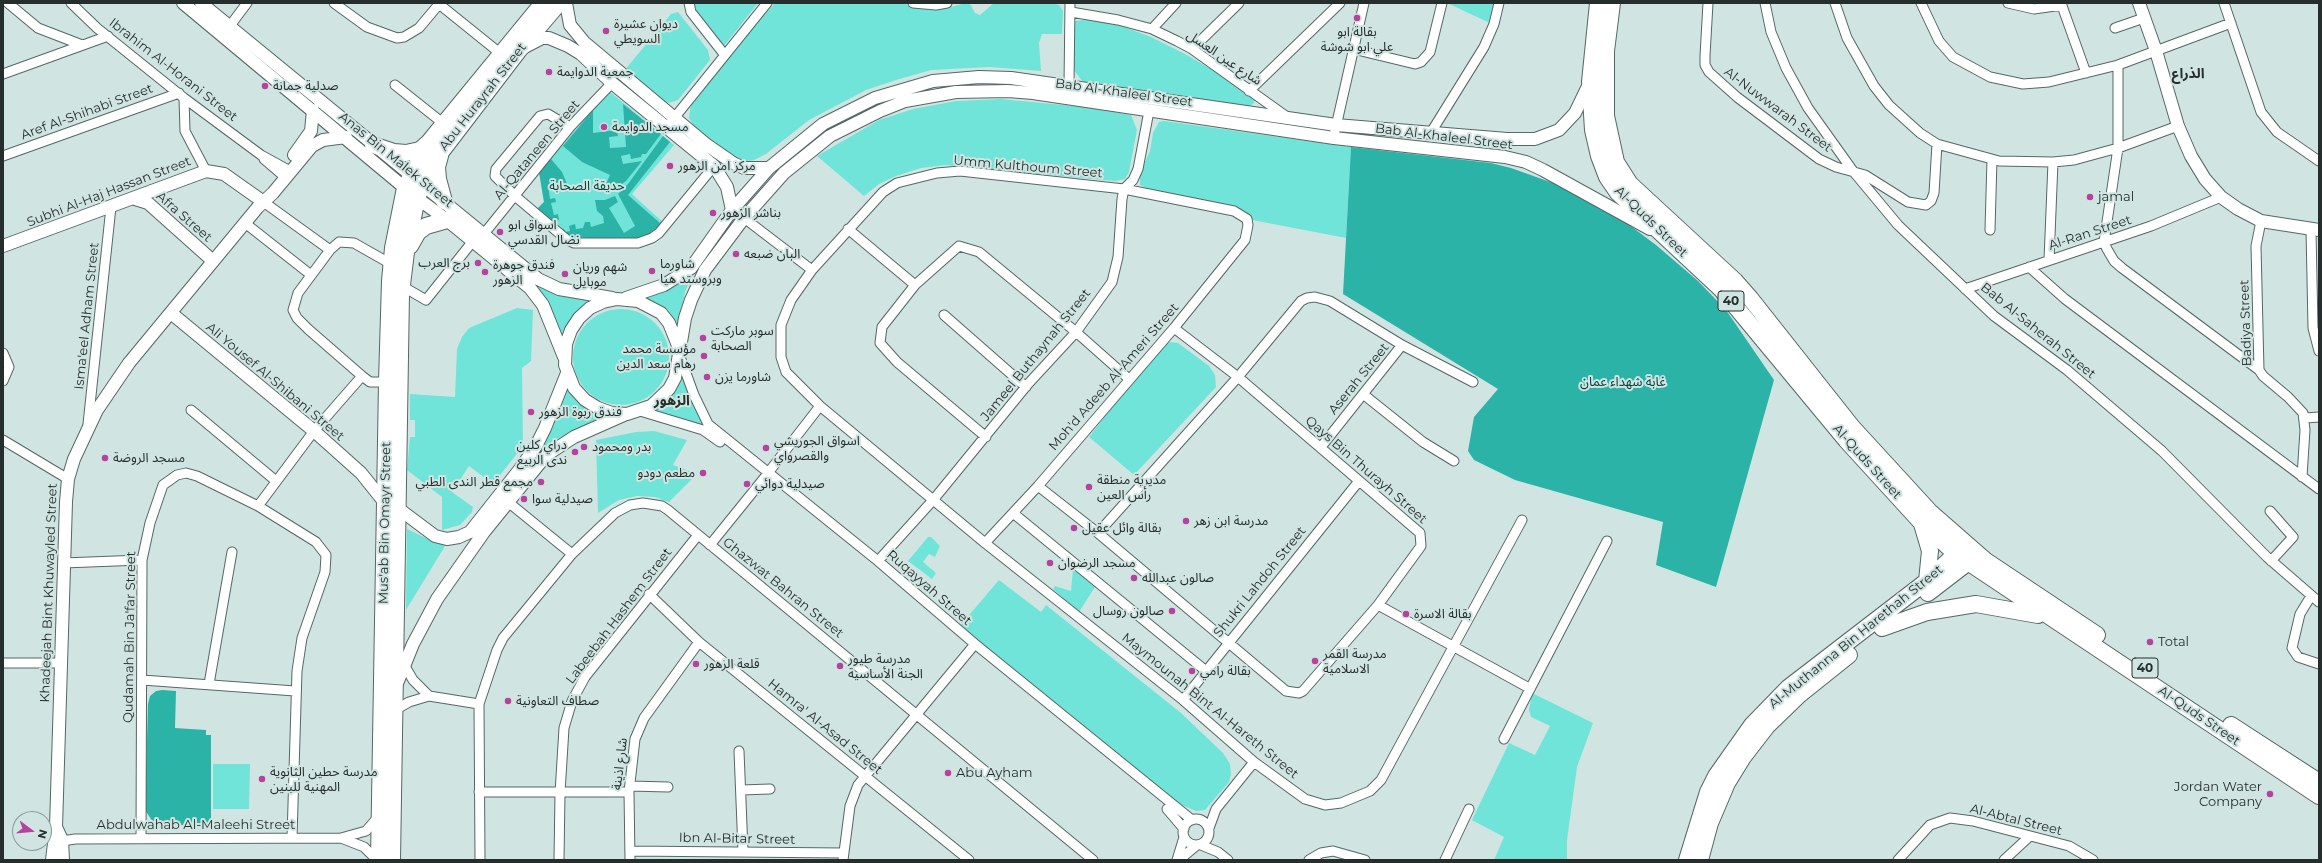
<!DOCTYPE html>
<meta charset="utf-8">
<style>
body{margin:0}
#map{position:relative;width:2322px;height:863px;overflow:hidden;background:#d0e5e2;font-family:Montserrat,sans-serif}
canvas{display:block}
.frame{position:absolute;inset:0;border:4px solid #262e2d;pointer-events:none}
.north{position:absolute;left:12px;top:811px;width:40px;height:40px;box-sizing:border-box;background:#d0e5e2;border:1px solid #8c9c9a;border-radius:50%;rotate:106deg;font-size:11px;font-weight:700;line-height:16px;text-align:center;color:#262e2d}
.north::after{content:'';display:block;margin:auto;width:14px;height:18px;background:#b5439e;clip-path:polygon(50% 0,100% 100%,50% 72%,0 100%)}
</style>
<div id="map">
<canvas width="2322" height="863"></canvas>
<div class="frame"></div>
<div class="north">N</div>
</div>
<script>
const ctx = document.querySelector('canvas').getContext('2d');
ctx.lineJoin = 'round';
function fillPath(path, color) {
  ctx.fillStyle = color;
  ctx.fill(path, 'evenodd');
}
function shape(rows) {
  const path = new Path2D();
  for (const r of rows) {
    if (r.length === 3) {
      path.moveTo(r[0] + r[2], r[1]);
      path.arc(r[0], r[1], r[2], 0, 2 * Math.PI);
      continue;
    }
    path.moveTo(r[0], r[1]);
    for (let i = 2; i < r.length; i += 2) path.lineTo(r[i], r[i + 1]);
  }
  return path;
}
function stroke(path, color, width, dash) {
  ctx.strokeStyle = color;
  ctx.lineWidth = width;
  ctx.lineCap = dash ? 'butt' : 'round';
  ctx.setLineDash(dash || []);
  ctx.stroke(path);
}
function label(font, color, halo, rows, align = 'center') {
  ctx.font = font + ' Montserrat,"Noto Sans Arabic",sans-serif';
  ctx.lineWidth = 4;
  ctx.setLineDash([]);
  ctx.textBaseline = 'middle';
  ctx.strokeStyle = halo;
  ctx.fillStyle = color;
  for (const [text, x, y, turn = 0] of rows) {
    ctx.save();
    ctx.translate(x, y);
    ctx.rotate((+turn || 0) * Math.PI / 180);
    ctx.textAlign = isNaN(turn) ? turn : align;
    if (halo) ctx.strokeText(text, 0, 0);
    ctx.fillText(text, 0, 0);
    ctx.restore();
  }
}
const green = shape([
 [692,3,758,3,724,46,701,18],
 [775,3,902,3,921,9,947,8,966,3,971,5,975,13,980,15,994,3,1052,3,1059,5,1063,11,1062,34,1042,34,1039,43,1041,71,990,67,931,70,896,80,866,90,809,120,766,154,754,160,740,162,721,150,695,128,689,118,691,104,730,54],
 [1447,3,1494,3,1490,23],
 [678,12,708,50,710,60,678,100,669,103,661,100,624,71,671,14],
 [1091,19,1119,25,1151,37,1187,55,1257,96,1253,104,1248,107,1083,82,1070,65,1075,21],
 [609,91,674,145,632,194,666,225,638,245,570,239,536,210,544,202,539,172],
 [1001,99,1085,107,1131,115,1137,130,1129,172,1125,179,1115,181,946,165,921,168,896,176,879,184,864,196,817,156,879,120,913,109,956,101],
 [1164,121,1351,147,1346,238,1247,219,1162,196,1140,185,1140,173,1150,151,1153,133,1159,122],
 [694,271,685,292,678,330,639,297],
 [526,279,549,290,597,299,562,344],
 [517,308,533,310,531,361,522,368,523,446,493,484,469,466,452,492,473,507,472,512,460,525,442,530,442,497,407,470,410,437,415,437,415,420,410,420,410,394,455,397,457,349,462,337,469,328],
 [621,357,48],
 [1170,342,1178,343,1209,366,1215,375,1216,387,1134,475,1089,437,1142,369,1164,345],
 [685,377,696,408,703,425,652,411,665,402],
 [564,383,613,416,557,439,533,460],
 [654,431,687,440,673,465,697,474,669,502,655,497,637,496,619,500,598,513,596,440,636,432],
 [407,529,430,540,443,543,445,546,406,610],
 [928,537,931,537,940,546,935,557,929,554,923,562,936,573,932,579,908,561],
 [1073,569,1095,587,1079,612,1053,589,1055,586,1071,591],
 [999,580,1041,612,1046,605,1181,713,1223,753,1230,764,1231,774,1229,782,1205,810,1196,811,1170,800,959,627],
 [1532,693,1593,723,1577,767,1567,840,1567,860,1494,860,1504,837,1472,820,1509,743,1535,755,1550,726,1531,717,1529,710],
 [213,764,250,764,249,809,213,809]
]);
const forest = shape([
 [623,104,661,134,646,154,642,154,641,157,631,159,630,154,621,156,623,164,642,161,626,181,610,193,604,188,610,175,582,162,563,146,593,110,593,133,617,130,618,136,609,137,610,148,626,147],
 [663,136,670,142,628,195,661,224,644,238,630,240,568,237,536,210,544,202,539,172,551,159,562,172,567,184,562,185,561,182,548,185,550,199,555,198,556,202,551,203,554,215,558,214,559,220,554,222,554,224,558,224,558,227,560,227,561,230,564,229,565,232,570,231,569,226,575,224,576,229,583,228,585,222,590,222,591,227,604,223,603,216,597,211,595,200,605,200,615,196,618,202,609,208,624,233,635,226,618,194,628,184],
 [1351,147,1491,163,1511,168,1556,184,1624,221,1656,245,1698,281,1726,310,1774,380,1716,587,1656,565,1663,522,1515,480,1474,460,1468,451,1474,417,1498,389,1343,294],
 [162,690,176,691,175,728,206,730,206,735,211,735,211,825,159,825,153,822,145,810,148,704,150,696,156,691]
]);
const street = shape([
 [8,3,38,28,82,45],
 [71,3,97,28,184,98,261,155,290,171],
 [334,3,367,27,397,38,404,37,419,28,440,3],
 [689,3,691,12,724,54],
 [913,3,936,5,947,3],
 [1708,3,1705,56,1705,65,1709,72,1737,97,1819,159,1836,167,1865,175,1908,202,1926,205,1931,201,1934,193,1937,144],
 [1765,3,1771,32,1786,68,1808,108,1853,171,1898,225,1994,316,2067,370,2162,451,2267,557,2319,602],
 [1835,3,1847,38,1874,86,1889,105,1920,133,1937,144,1999,161,2053,162,2074,160,2118,148,2178,126],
 [1921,3,1939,41,1953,57,1990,77,2023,84,2049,82,2118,65,2231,23],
 [2008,3,2034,9,2062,5],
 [2061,3,2086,73],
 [2224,3,2261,112,2277,132,2319,161],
 [439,4,501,54],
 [1071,12,1118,20,1152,29,1177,41,1192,49,1287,117],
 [229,27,247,3],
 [2115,28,2144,18],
 [1152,29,1176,3],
 [1192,49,1239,3],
 [1353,49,1415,64,1421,62,1430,52,1442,3],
 [2118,65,2118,148,2104,242,2107,249,2114,261,2122,268,2259,370],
 [3,74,108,36],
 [395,85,444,124],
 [1069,85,1070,3],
 [1249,91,1340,3],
 [184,98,185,131,206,171],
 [671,122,767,3],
 [570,127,548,114,540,116,496,169,495,176,515,196,566,239,574,243,638,243,652,238,659,233,714,166],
 [1335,131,1364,3],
 [1430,134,1484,47,1494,24,1499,3],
 [3,156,179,93],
 [264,159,285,177],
 [265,203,330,250],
 [744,218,812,270],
 [2261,221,2256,246,2259,370,2263,376,2288,397,2303,413,2305,430,2302,477],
 [245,223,311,275],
 [848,229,915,285],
 [1990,230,1992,159],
 [2311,230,2313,328,2319,351],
 [483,235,570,127,612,83],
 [2049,260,2053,162],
 [2029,267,2065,299,2319,489],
 [402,286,426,300,473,241],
 [1965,289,2151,226,2221,197],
 [944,315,1026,387],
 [3,353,9,367,3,381],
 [679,354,694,395,708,424,878,561,975,644,1192,820],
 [387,382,370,382,362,376,308,329,297,318,293,310,298,293,330,250,339,242,354,243,391,264],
 [1363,394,1423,442,1454,461],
 [191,410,276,481],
 [640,411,703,430,720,442],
 [2305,418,2319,417],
 [88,424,111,207],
 [986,437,897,362,880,343,882,327,915,285,959,246,979,252,1076,332,1129,379],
 [3,440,68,479],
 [1321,447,1402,345],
 [768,473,820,406],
 [1038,486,1098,533,1286,691,1299,693,1303,691,1378,605,1421,546,1420,533,1238,377,1174,328],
 [508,502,572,554],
 [258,506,314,431,362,376],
 [2270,511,2293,537,2271,561],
 [1013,513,1206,671],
 [1098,533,1238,377,1301,301,1307,298,1315,297,1330,301,1402,345,1473,382],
 [985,543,1038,486,1174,328,1245,240,1248,225,1247,219,1234,211,1124,189,960,171,937,173,897,183,883,192,812,270,791,300,781,325,781,357,786,372,820,406,985,543,1183,700,1254,762,1305,799,1325,805,1341,803,1370,791,1381,780,1522,520],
 [710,545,765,477],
 [878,561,934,499,1028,384,1076,332,1112,282,1118,257,1122,199,1124,189,1133,180,1138,169,1149,111],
 [63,563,142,560],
 [649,594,699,642,969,860],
 [2311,596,2300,614,2292,648,2298,657,2319,664],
 [1378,605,1529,688],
 [402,661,413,680,429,696],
 [3,663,60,663],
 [142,680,295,691],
 [209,684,232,552],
 [1183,700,1359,481],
 [395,710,409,702,429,696,479,704],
 [1504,739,1607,541],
 [739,751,743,851],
 [630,786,668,787],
 [741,790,770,789],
 [479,792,629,792],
 [1167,809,1184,829],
 [1196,832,13],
 [1209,828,1216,809,1254,762],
 [141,838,142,560,150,523,163,485,177,475,186,473,197,476,258,506,316,542,326,555,325,572,302,638,297,671,292,838],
 [341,838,364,847,377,860],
 [56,842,75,839,341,838,366,831,379,816],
 [1201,845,1218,852,1228,860],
 [630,851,843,853],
 [480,860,479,704,497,650,503,638,572,554,615,513,630,505,643,503,662,506,668,510,1093,860],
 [559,860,560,793,564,728,572,701,585,677,698,535],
 [630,860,629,792,635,739,644,718,699,642],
 [843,860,850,806,858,785,975,644],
 [1177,860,1184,837],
 [1179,860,1197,845],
 [1309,860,1321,853,1333,851,1365,860],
 [1445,860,1469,809],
 [1898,860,1930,825,1950,818,1973,821,2069,846,2093,860],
 [2004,860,2030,836]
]);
const secondary = shape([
 [183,3,417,198,447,220,530,288,543,305,564,357],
 [201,3,538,279,559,289,612,298],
 [566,3,570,25,584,42,707,145,733,163,744,168,769,168],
 [2139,3,2156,51,2178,126,2191,156,2205,179,2221,197,2238,209,2261,221,2319,230],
 [523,48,542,38,549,38,568,46,581,54,612,83,714,166,727,187,732,210],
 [294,155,311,131,313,110],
 [135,199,148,203,213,261],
 [3,246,206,171,224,174,265,203],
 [626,298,664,285,691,268,732,210,769,168,823,124,875,98,933,81,979,77,1011,78,1336,125,1507,139,1535,139,1559,130,1575,113,1590,82],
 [171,313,314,431,361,473,385,503],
 [679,348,669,323,661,313,638,301,617,299,603,302,590,308,579,318,571,330,566,344,565,365,574,388,585,400,598,408,612,413,627,414,651,406,669,389,675,378,685,318,691,300,705,270,744,218,784,173,830,136,880,111,905,101,956,92,1008,91,1033,93,1334,138,1505,157,1526,162,1543,170,1650,229],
 [399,509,435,536,447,539,459,537,470,532,520,469,536,446,545,428,567,373],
 [398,681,413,644,437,599,484,532,539,464,548,454,574,437,626,414],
 [56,827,62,840,63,860],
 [52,860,56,827,66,502,68,479,74,459,97,410,129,363,258,207,273,193,312,146,323,140,346,137]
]);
const highway = shape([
 [1598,3,1590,82,1593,130,1599,156,1607,177,1618,193,1721,289,1846,440,1920,521,1956,554,2319,796],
 [1612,3,1606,51,1606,116,1616,162,1630,184,1735,281,1750,298,1852,427,1930,512,1986,561,2097,635],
 [373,145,394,152,406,153,420,150,428,143],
 [440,156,437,167,438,179,444,201],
 [410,246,418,232,426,226,447,220],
 [1922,524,1930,551,1927,581],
 [1928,593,1967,563,1972,554],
 [1882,628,1927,612,1976,604,2038,615],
 [2231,725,2319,782],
 [379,860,387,382,390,281,393,248,405,188,429,142,543,3],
 [392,860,401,293,406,252,417,198,428,172,441,152,519,50,559,3],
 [1687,860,1708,792,1716,776,1752,725,1788,688,1927,581,1963,547],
 [1700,860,1710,823,1727,783,1743,757,1767,726,1799,695,1849,655]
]);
const markers = [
 [1357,18,4,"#b5439e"],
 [606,31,4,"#b5439e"],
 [549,72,4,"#b5439e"],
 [265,86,4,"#b5439e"],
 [604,127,4,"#b5439e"],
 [670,166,4,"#b5439e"],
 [2090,197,4,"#b5439e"],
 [713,213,4,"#b5439e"],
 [500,232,4,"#b5439e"],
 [736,254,4,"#b5439e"],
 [478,263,4,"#b5439e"],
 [652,271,4,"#b5439e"],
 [485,272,4,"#b5439e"],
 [565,274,4,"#b5439e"],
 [703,338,4,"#b5439e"],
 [704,356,4,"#b5439e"],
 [707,377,4,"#b5439e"],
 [531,412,4,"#b5439e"],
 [584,447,4,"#b5439e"],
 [766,448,4,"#b5439e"],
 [575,452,4,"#b5439e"],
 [105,458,4,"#b5439e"],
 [703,473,4,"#b5439e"],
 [541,482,4,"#b5439e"],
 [747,484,4,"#b5439e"],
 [1089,487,4,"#b5439e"],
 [524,499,4,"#b5439e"],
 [1186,521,4,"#b5439e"],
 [1074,528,4,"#b5439e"],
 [1050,563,4,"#b5439e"],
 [1134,578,4,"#b5439e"],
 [1172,611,4,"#b5439e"],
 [1406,614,4,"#b5439e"],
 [2150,642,4,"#b5439e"],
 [1315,661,4,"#b5439e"],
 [696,664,4,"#b5439e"],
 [840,666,4,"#b5439e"],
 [1192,671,4,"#b5439e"],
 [508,701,4,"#b5439e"],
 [948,773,4,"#b5439e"],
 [262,779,4,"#b5439e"],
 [2270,794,4,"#b5439e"]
];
const shields = [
 [1731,301,26],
 [2145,668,26]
];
const shieldNames = [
 ["40",1731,301],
 ["40",2145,668]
];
const poiNames = [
 ["ديوان عشيرة",614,24],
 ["السويطي",614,39],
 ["بقالة ابو",1357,32,"center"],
 ["علي ابو شوشة",1357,47,"center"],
 ["جمعية الدوايمة",557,72],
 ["صدلية جمانة",273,86],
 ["مسجد الدوايمة",612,127],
 ["مركز امن الزهور",678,166],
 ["jamal",2098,197],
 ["بناشر الزهور",721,213],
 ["اسواق ابو",508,225],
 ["نضال القدسي",508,240],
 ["البان ضبعه",744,254],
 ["برج العرب",470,263,"right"],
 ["شاورما",660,264],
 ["وبروستد هيا",660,279],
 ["فندق جوهرة",493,265],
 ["الزهور",493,280],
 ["شهم وريان",573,267],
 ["موبايل",573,282],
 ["سوبر ماركت",711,331],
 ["الصحابة",711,346],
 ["مؤسسة محمد",696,349,"right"],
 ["رهام سعد الدين",696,364,"right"],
 ["شاورما يزن",715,377],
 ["فندق ربوة الزهور",539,412],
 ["اسواق الجوريشي",774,441],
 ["والقصرواي",774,456],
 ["دراي كلين",567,445,"right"],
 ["ندى الربيع",567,460,"right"],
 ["بدر ومحمود",592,447],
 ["مسجد الروضة",113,458],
 ["مطعم دودو",695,473,"right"],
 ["مديرية منطقة",1097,480],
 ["رأس العين",1097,495],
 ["مجمع قطر الندى الطبي",533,482,"right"],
 ["صيدلية دوائي",755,484],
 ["صيدلية سوا",532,499],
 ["مدرسة ابن زهر",1194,521],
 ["بقالة وائل عقيل",1082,528],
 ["مسجد الرضوان",1058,563],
 ["صالون عبدالله",1142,578],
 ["صالون روسال",1164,611,"right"],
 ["بقالة الاسرة",1414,614],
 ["Total",2158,642],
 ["مدرسة القمر",1323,654],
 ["الاسلامية",1323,669],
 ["مدرسة طيور",848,659],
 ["الجنة الأساسية",848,674],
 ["قلعة الزهور",704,664],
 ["بقالة رامي",1200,671],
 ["صطاف التعاونية",516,701],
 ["مدرسة حطين الثانوية",270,772],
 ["المهنية للبنين",270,787],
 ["Abu Ayham",956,773],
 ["Jordan Water",2262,787,"right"],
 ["Company",2262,802,"right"]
];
const streetNames = [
 ["شارع عين العسل",1224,58,34],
 ["Ibrahim Al-Horani Street",173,70,38],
 ["Bab Al-Khaleel Street",1124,93,8],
 ["Abu Hurayrah Street",483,97,-52],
 ["Al-Nuwwarah Street",1778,110,37],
 ["Aref Al-Shihabi Street",87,112,-20],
 ["Bab Al-Khaleel Street",1444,137,7],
 ["Al-Qataneen Street",537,150,-50],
 ["Anas Bin Malek Street",396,160,39],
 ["Umm Kulthoum Street",1028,167,5],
 ["Subhi Al-Haj Hassan Street",109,192,-21],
 ["Afra Street",184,217,41],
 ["Al-Quds Street",1651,222,44],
 ["Al-Ran Street",2090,233,-18],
 ["Isma'eel Adham Street",87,316,-84],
 ["Badiya Street",2246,323,-92],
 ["Bab Al-Saherah Street",2038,331,39],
 ["Jameel Buthaynah Street",1036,355,-51],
 ["Moh'd Adeeb Al-Ameri Street",1114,377,-49],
 ["Aserah Street",1359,379,-51],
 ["Ali Yousef Al-Shibani Street",275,382,40],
 ["Al-Quds Street",1867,462,48],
 ["Qays Bin Thurayh Street",1366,470,41],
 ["Mus'ab Bin Omayr Street",385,523,-89],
 ["Shukri Lahdoh Street",1260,582,-51],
 ["Ghazwat Bahran Street",783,588,39],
 ["Ruqayyah Street",929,588,41],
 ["Khadeejah Bint Khuwayled Street",49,593,-88],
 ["Labeebah Hashem Street",619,616,-53],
 ["Qudamah Bin Ja'far Street",130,637,-89],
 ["Al-Muthanna Bin Harethah Street",1856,637,-39],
 ["Maymounah Bint Al-Hareth Street",1210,706,39],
 ["Al-Quds Street",2199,716,34],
 ["Hamra' Al-Asad Street",825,727,39],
 ["شارع اذينة",620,764,-83],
 ["Al-Abtal Street",2016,820,14],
 ["Abdulwahab Al-Maleehi Street",196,825],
 ["Ibn Al-Bitar Street",737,839,1]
];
const parkNames = [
 ["حديقة الصحابة",587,186],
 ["غابة شهداء عمان",1623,382]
];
const neighbourhoodNames = [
 ["الذراع",2188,74],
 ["الزهور",672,401]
];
fillPath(green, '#70e4d8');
fillPath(forest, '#2cb3a8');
stroke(street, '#556765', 11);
stroke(secondary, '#556765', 14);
stroke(highway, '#556765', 18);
stroke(street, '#fff', 9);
stroke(secondary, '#fff', 12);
stroke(highway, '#fff', 16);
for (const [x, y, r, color] of markers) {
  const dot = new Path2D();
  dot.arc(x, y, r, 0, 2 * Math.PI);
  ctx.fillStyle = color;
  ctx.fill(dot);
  stroke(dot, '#d0e5e2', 1.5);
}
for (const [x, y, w] of shields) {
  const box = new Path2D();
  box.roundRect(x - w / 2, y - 10, w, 20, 3);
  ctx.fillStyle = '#d0e5e2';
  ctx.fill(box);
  stroke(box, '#262e2d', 1);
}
label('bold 12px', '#262e2d', null, shieldNames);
label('13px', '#262e2d', '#d0e5e2', poiNames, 'left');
label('13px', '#262e2d', '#d0e5e2', streetNames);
label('13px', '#06423d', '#d0e5e2', parkNames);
label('bold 14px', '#262e2d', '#d0e5e2', neighbourhoodNames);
</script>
